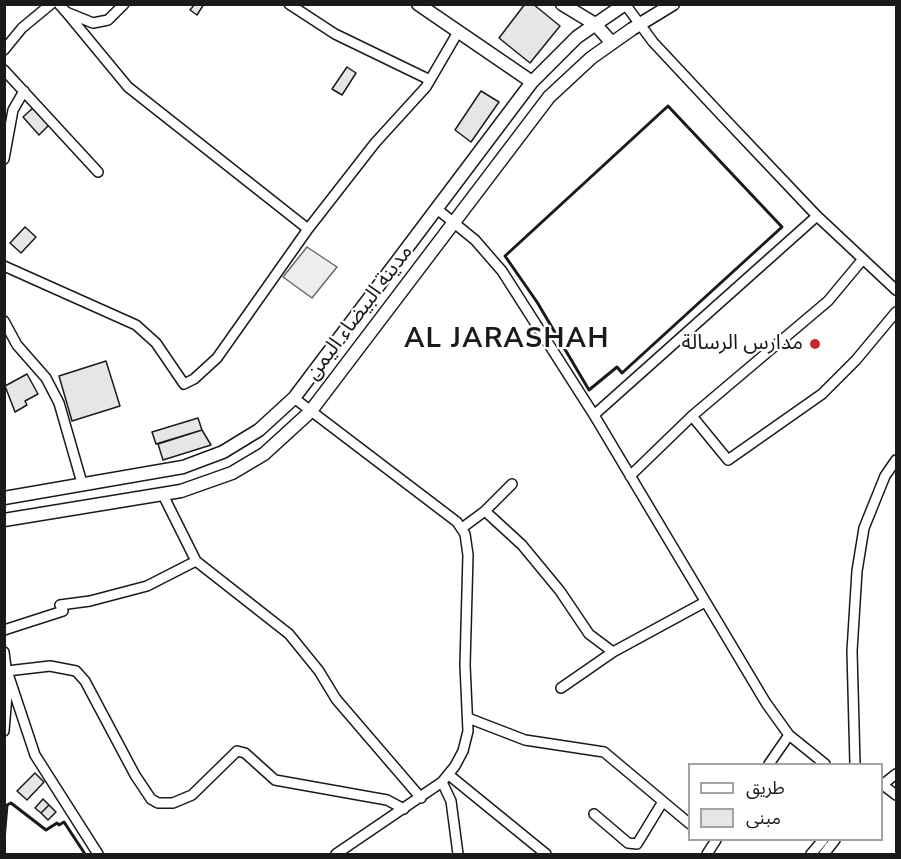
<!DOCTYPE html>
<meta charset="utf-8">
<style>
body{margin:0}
#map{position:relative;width:901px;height:859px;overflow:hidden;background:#fff;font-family:"Nunito Sans","Noto Sans Arabic",sans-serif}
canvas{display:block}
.frame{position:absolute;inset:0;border:6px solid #1a1a1a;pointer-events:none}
.legend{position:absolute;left:688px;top:763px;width:195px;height:78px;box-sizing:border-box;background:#fff;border:2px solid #a3a3a3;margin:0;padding:8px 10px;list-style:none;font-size:18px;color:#1a1a1a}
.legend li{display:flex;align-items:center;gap:12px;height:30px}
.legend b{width:30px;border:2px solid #a3a3a3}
</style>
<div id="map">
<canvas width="901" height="859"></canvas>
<div class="frame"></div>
<ul class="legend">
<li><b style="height:8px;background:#fff"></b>طريق</li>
<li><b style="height:16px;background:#e6e6e6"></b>مبنى</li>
</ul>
</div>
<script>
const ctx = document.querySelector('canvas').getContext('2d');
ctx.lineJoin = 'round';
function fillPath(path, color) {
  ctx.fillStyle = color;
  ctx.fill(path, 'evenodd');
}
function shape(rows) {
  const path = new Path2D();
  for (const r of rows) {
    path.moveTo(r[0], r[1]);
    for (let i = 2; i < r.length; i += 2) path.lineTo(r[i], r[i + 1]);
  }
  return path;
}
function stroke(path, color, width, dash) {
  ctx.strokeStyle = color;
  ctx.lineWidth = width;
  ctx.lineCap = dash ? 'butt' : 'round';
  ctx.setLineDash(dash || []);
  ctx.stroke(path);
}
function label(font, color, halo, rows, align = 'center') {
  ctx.font = font + ' "Nunito Sans","Noto Sans Arabic",sans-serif';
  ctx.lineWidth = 4.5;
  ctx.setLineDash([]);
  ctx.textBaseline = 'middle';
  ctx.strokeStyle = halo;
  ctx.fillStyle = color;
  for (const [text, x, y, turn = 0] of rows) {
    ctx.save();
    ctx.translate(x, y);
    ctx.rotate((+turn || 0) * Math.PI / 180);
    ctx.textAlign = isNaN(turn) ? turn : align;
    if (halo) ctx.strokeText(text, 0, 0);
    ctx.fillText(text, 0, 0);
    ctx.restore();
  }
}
const parking = shape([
 [307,247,337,267,312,298,283,277,307,247]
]);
const building = shape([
 [195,4,204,4,197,15,190,10,195,4],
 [525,4,533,4,560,26,530,63,499,38,525,4],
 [347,67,356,73,342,95,332,89,347,67],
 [481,91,499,102,471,142,455,130,481,91],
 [33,108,49,125,39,135,23,117,33,108],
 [25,227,36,237,21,253,10,243,25,227],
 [106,361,120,406,72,421,59,376,106,361],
 [27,374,38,394,25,401,27,405,15,412,5,386,27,374],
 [198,418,202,430,156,444,152,432,198,418],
 [202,430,211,445,163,460,158,444,202,430],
 [35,773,44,782,27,800,17,791,35,773],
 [43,799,49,805,41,813,35,808,43,799],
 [49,805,56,812,48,820,41,813,49,805]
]);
const minor = shape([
 [59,4,66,12,93,23,108,20,124,4],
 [289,4,335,34,430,80],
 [625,4,653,42,725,119,817,216,896,290],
 [66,12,128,87,308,229],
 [4,50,22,28,51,4],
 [4,70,98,172],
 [4,159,13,110,24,91],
 [437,209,475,240,502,271,594,415,766,703,789,735,825,764],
 [4,266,136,325,156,343,184,384,194,379,217,358,308,229,375,143,426,87,458,32],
 [4,321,17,345,46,378,59,403,82,483],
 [294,398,457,522,465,534,468,555,465,665,468,731,463,751,455,766,442,782,336,854],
 [594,415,817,216],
 [692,416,728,460,822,394,856,360,896,312],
 [630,476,692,416,828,301,863,259],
 [163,495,196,561,289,634,319,671,336,699,421,798],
 [485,511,522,545,560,591,589,634,613,652],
 [462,528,485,511,512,484],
 [4,630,63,611,60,605,90,601,147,586,196,561],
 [4,652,8,683,4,731],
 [561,688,613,652,705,602],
 [468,718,525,740,604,752,690,824],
 [769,764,789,735],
 [855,764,852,651,857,571,864,528,885,476,896,460],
 [449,775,546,854],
 [442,782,451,801,458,854],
 [882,785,896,774],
 [883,785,896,795],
 [594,814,628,843,637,844,662,803],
 [98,854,35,755,7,671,50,666,76,671,85,681,135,775,151,799,158,803,173,803,192,795,237,751,245,753,275,780,387,800,404,809],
 [707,854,716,840],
 [811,854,823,840],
 [824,854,835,840]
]);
const major = shape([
 [418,4,532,82],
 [562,4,595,24,612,43],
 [4,498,183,467,223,452,259,430,294,398,532,82,577,37,625,4],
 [4,520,181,491,232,473,264,454,310,412,549,97,591,58,632,29,673,4]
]);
const wall = shape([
 [668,106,782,227,622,373,617,367,589,390,537,302,505,256,668,106],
 [4,840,7,805,11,803,46,830,57,823,59,825,64,822,85,854]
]);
const markers = [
 [815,344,6,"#c62828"]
];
const streetNames = [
 ["مدينة البيضاء اليمن",360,313,-53]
];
const poiNames = [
 ["مدارس الرسالة",803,344]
];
const districtNames = [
 ["AL JARASHAH",507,340]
];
fillPath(parking, '#ededed');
stroke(parking, '#6a6a6a', 1.5);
fillPath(building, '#e6e6e6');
stroke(building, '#1a1a1a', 1.5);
stroke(minor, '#1a1a1a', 12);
stroke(major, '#1a1a1a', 15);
stroke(minor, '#fff', 9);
stroke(major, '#fff', 12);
stroke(wall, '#1a1a1a', 3);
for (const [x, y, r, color] of markers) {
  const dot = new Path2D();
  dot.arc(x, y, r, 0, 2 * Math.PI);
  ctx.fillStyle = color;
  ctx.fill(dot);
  stroke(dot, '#fff', 2);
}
label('21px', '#1a1a1a', '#fff', streetNames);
label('21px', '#1a1a1a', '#fff', poiNames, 'right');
ctx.letterSpacing = '1.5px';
label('bold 27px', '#1a1a1a', '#fff', districtNames);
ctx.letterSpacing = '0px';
</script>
